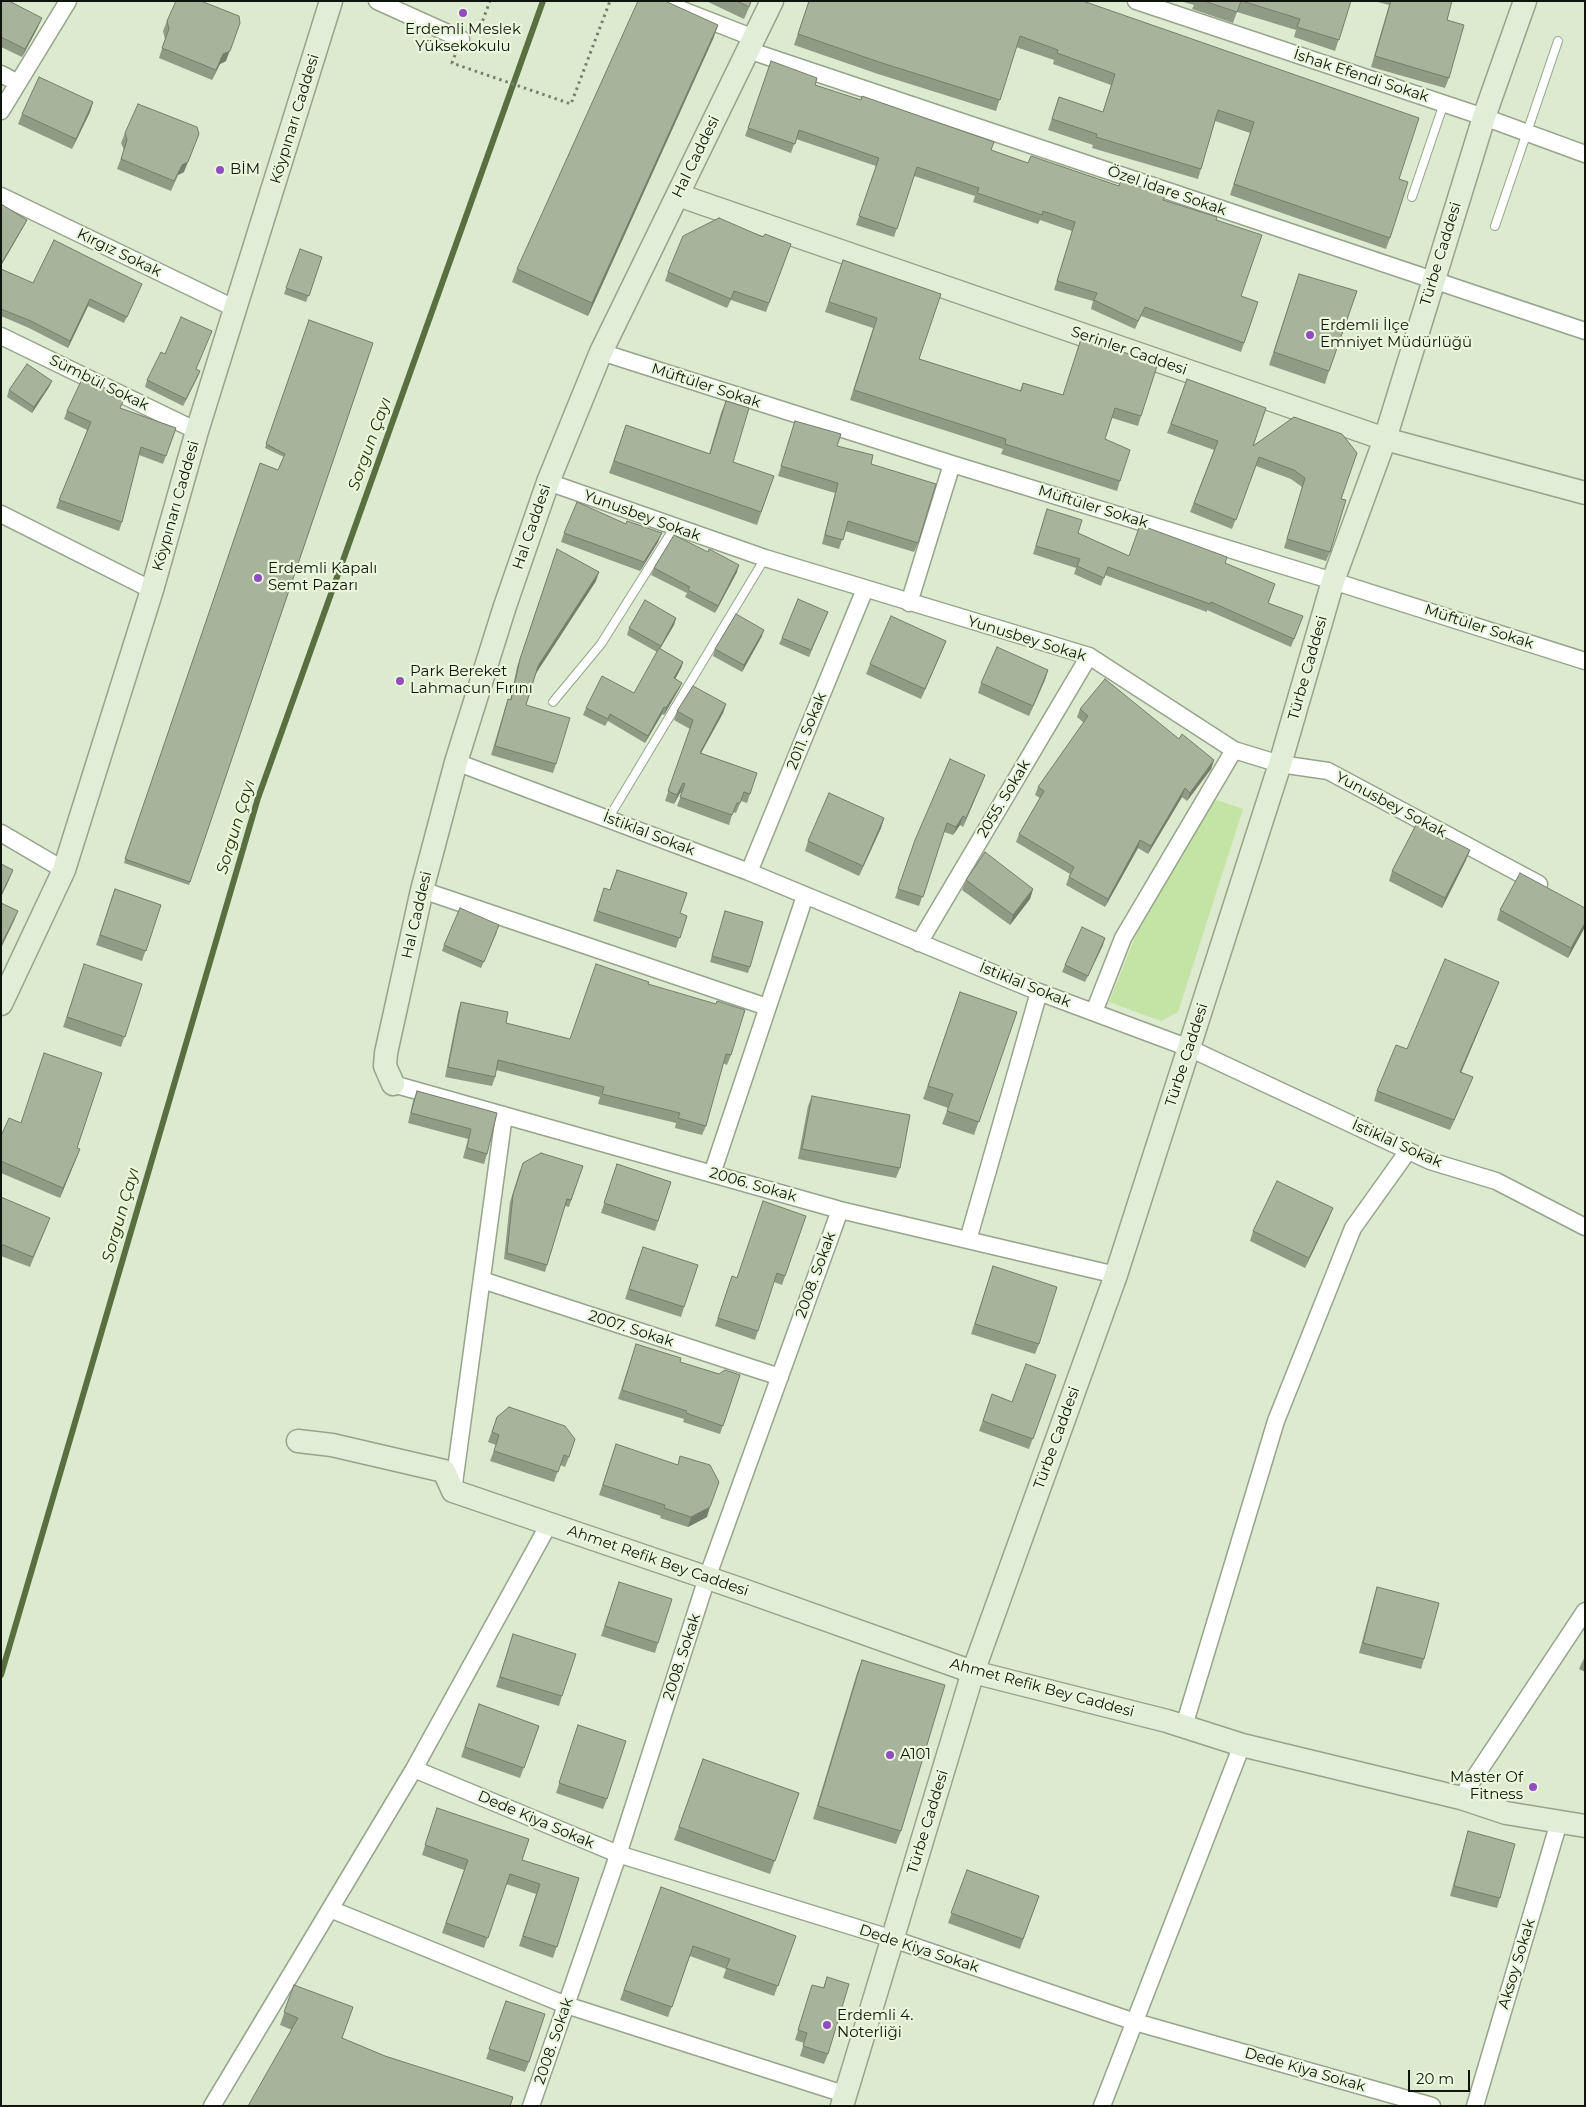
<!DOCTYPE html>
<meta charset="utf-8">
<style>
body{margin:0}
#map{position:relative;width:1586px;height:2107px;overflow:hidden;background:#dcead0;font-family:Montserrat,sans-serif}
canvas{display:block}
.frame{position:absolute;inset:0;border:2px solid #10150c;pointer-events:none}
.scale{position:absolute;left:1408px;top:2070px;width:62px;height:22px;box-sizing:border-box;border:2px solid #10150c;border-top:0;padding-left:6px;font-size:15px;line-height:18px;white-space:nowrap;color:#10150c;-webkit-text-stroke:4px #e9f7dd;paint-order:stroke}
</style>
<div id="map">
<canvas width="1586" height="2107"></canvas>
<div class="frame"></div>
<div class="scale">20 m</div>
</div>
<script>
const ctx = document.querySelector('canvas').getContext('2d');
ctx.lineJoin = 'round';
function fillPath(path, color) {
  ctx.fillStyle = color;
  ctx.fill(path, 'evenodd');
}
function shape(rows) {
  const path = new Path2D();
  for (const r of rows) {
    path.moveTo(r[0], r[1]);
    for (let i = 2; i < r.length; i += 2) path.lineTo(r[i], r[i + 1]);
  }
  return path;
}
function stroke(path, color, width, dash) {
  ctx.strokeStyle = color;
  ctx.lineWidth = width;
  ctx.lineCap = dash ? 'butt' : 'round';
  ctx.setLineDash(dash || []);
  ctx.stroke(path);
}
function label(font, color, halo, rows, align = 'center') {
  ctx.font = font + ' Montserrat,sans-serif';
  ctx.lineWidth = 4.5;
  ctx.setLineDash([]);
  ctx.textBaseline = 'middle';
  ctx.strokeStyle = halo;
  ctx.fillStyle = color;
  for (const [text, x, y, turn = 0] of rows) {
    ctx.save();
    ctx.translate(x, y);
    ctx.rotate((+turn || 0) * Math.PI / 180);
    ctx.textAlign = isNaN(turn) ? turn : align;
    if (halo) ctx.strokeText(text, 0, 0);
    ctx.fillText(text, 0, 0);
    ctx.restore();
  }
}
const green = shape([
 [1214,799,1243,809,1178,1012,1161,1021,1109,1002,1137,932]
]);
const stream = shape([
 [1,1675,258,798,543,1]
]);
const path = shape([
 [478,33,490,1],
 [455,55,452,63,571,104,610,1]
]);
const lane = shape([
 [1412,197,1444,103],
 [1495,226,1558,41],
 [553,702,601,644,674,528],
 [608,819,765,558]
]);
const street = shape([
 [377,1,461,39],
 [659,1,754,38],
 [1136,1,1484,117,1585,154],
 [748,50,1585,331],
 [1,74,18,83],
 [1,111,68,1],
 [1,196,236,309],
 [1,336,197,431],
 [601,352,952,464,1333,581,1585,661],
 [548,482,765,558,1089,656,1234,750,1280,764,1328,771,1539,884],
 [1,514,152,590],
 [909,603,952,464],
 [456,762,749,872,1039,992,1189,1048,1430,1161,1496,1181,1585,1227],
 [1,833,64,870],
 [749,872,865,589],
 [422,890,767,1007],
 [919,943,1089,656],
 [1094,1012,1123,938,1234,750],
 [393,1084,840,1210,1116,1275],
 [712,1174,805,896],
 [968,1240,1039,992],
 [482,1280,780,1377],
 [453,1491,504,1115],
 [1184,1726,1276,1421,1353,1228,1408,1151],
 [414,1769,618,1854,893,1939,1135,2022,1432,2106],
 [1461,1798,1585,1611],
 [330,1909,566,2005,844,2094],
 [212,2106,414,1769,549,1524],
 [531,2106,615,1864,707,1578,840,1210],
 [1102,2106,1242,1745],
 [1475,2106,1559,1822]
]);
const secondary = shape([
 [678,195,1385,439,1585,493],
 [1,1004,64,870,152,590,197,431,331,1],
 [393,1084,385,1066,386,1053,422,890,456,762,505,606,548,482,601,352,772,1],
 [298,1441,332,1445,444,1471,453,1491,740,1589,973,1672,1167,1721,1242,1745,1461,1798,1506,1813,1585,1826],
 [842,2106,973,1672,1116,1275,1280,764,1333,581,1385,439,1484,117,1525,1]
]);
const wall = shape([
 [1,1,38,27,22,57,1,47],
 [706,1,752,1,744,19],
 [809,1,1083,1,1399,179,1390,238,1386,249,1230,195,1250,133,1215,121,1201,169,1198,179,1092,148,1093,145,1048,130,1059,97,1103,112,1111,85,1053,64,1054,60,1016,47,996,111,878,74,794,45],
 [1180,1,1351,1,1335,51,1294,37,1296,30,1237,12,1233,23,1192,9,1194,5],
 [1374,1,1452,1,1447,20,1449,78,1445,88,1371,67,1389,5],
 [167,21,226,61,220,64,212,80,159,58,165,39,163,31],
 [718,25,713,39,588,316,512,282,517,269],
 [771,61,815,85,991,150,1028,163,1118,186,1163,200,1216,220,1241,296,1258,302,1241,352,1141,316,1135,329,1091,309,1093,301,1054,290,1072,231,1040,220,1038,224,973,202,975,196,914,176,894,237,856,225,876,166,796,139,791,153,745,136],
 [93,102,90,112,72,149,18,124,22,114],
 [125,133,184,172,178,175,171,191,117,169,124,150,121,143],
 [763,237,791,244,766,312,731,300,727,308,665,281,668,272],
 [300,249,322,257,306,302,284,294],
 [843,260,919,359,1020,391,1023,383,1063,395,1081,339,1141,416,1138,426,1112,418,1105,439,1120,481,1117,491,1001,454,1003,449,850,400,873,328,825,312],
 [1,269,33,283,139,291,124,323,88,306,68,348,29,328,1,316],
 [1299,274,1329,371,1325,384,1269,365],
 [309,320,373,343,189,885,124,863,260,463,278,470,284,457,265,448],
 [196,370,200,371,197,378,183,406,145,387,147,380],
 [1187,379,1253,446,1294,417,1341,499,1330,552,1326,561,1284,548,1302,487,1291,479,1256,466,1232,529,1190,512,1214,450,1167,433],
 [52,381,49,387,32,413,7,397,9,390],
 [726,401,733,462,774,476,757,525,609,473,626,425,709,454,721,413],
 [121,409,176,428,163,464,139,455,122,522,119,531,56,508,87,430,64,419,67,411],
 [795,421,837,446,871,464,918,543,914,552,845,531,839,549,822,544,835,493,778,476],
 [1047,509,1078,533,1129,556,1225,563,1268,603,1303,616,1291,647,1207,610,1207,612,1105,575,1101,586,1074,574,1076,568,1033,554],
 [564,533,658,542,640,571,561,542],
 [557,549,596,581,536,673,526,705,556,764,553,773,491,755,505,708,508,699,510,700,517,667],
 [654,568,737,572,715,613,685,597,687,593,651,575],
 [828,612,809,657,779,644,782,638],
 [676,618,674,625,660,649,683,662,681,668,675,679,682,683,679,689,664,715,662,714,645,743,608,721,605,726,583,715,586,708,634,693,657,652,627,635,629,628],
 [762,636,742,672,713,656,715,649],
 [946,641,942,651,921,699,866,674,870,664],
 [1048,670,1029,716,978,693,981,683],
 [726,704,723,713,701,753,757,773,747,803,741,801,736,813,733,812,729,825,677,806,682,793,680,793,674,804,665,801,690,729,674,720,677,711],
 [1080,709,1179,739,1214,760,1211,769,1187,801,1182,797,1148,854,1138,848,1105,907,1066,885,1070,874,1016,842,1019,834,1040,798,1035,795,1038,787,1084,723,1077,717],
 [985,775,963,827,960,825,953,835,944,832,919,906,895,898,915,840],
 [884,818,881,828,859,876,805,851,808,841],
 [1470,850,1466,860,1442,908,1389,881,1392,871],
 [617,870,680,913,687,916,676,948,593,921,604,888,610,890],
 [966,880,1033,889,1030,899,1010,925,962,890],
 [115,889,161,905,142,961,96,945],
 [1500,910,1585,927,1568,958,1497,920],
 [725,911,750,967,748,973,710,962],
 [497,932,481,968,442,951,444,945],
 [1103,945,1085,982,1062,972,1065,965],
 [81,974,142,984,121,1047,63,1027],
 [648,984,731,1055,727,1065,723,1063,706,1126,702,1135,675,1128,676,1123,598,1104,600,1097,496,1070,495,1077,492,1086,445,1077,458,1011,461,1002,506,1023,570,1039],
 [960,992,1017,1012,974,1135,942,1124,948,1108,923,1099],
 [1495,992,1461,1072,1473,1077,1450,1130,1374,1101,1377,1091,1407,1049],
 [417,1091,497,1113,487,1154,484,1164,463,1158,468,1139,408,1123,413,1101],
 [812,1096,900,1168,896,1178,798,1159,808,1106],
 [1,1136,77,1148,76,1159,60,1198,1,1173],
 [617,1164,671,1182,655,1231,601,1213],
 [583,1166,569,1207,565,1206,545,1272,504,1259,510,1202,520,1170],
 [1,1197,46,1228,30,1267,1,1256],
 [806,1216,782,1285,774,1282,755,1340,715,1326,732,1276,737,1278],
 [1329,1218,1305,1268,1250,1241,1253,1231],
 [639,1257,684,1307,681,1317,625,1299],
 [993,1266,1039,1344,1035,1354,971,1334],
 [636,1344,680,1362,719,1374,740,1375,720,1434,683,1422,684,1419,618,1399],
 [1056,1375,1029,1449,979,1431,992,1394,1012,1402],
 [497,1417,569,1457,565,1467,560,1465,554,1482,490,1461,496,1445,488,1442],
 [616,1444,707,1517,688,1527,660,1518,661,1516,599,1495],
 [619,1582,658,1643,655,1653,601,1636],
 [1377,1587,1424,1659,1421,1669,1359,1653,1374,1597],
 [513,1634,562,1696,559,1706,496,1687],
 [1585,1656,1585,1672,1579,1669],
 [862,1660,901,1831,896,1844,813,1819,857,1673],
 [479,1704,539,1726,520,1778,461,1757],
 [575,1735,607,1799,603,1809,556,1793],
 [703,1759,799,1793,770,1874,674,1840],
 [437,1808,522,1860,579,1878,553,1958,519,1946,536,1894,506,1884,484,1948,442,1933,464,1870,422,1855],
 [1468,1831,1500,1898,1497,1908,1450,1896,1465,1841],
 [967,1870,1039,1896,1020,1949,948,1923],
 [661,1887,796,1936,774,1996,723,1978,726,1969,690,1956,668,2017,620,2000],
 [827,1977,828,2054,824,2064,800,2056,804,2043,795,2040,812,1985,823,1988],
 [294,1985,342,2038,385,2056,292,2030,280,2025],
 [506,2001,529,2062,525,2072,486,2059]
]);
const shadedWall = shape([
 [42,18,38,27,22,57,25,49],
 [240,23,226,61,220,64,212,80,223,54],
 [718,25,713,39,588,316,592,303],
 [93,102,90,112,72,149,76,139],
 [199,134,184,172,178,175,171,191,182,165],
 [27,220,24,226,1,266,1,264],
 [90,299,88,306,68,348,70,341],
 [200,371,197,378,183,406,186,399],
 [52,381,49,387,32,413,34,407],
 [662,533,658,542,640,571,644,562],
 [739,565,737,572,715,613,718,606],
 [599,572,596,581,535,675,538,666],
 [676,618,674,625,658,652,661,646],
 [764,630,762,636,742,672,744,665],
 [946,641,942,651,921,699,925,689],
 [683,662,681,668,672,685,674,678],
 [1048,670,1045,680,1029,716,1033,706],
 [682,683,679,689,664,715,666,708],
 [726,704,723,713,696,762,700,753],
 [664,707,662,714,645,743,648,736],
 [1214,760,1211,769,1187,801,1190,793],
 [985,775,982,783,963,827,966,818],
 [683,783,680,793,674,804,677,795],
 [1185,788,1182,797,1148,854,1151,846],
 [963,816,960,825,953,835,956,827],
 [884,818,881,828,859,876,863,866],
 [1140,840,1138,848,1105,907,1108,899],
 [1470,850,1466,860,1442,908,1445,898],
 [13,870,9,880,1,897,1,895],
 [1033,889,1030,899,1010,925,1013,915],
 [18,911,14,921,1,948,1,945],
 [1585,923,1585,927,1568,958,1571,948],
 [1105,938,1103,945,1085,982,1088,976],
 [1499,982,1495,992,1457,1082,1460,1072],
 [1473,1077,1469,1087,1450,1130,1454,1120],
 [80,1149,76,1159,60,1198,63,1188],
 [1333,1208,1329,1218,1305,1268,1309,1258],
 [710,1507,707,1517,688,1527,691,1517]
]);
const building = shape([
 [1,1,9,1,42,18,25,49,1,37,1,1],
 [176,1,201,1,239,16,240,23,230,51,223,54,216,70,162,48,169,29,167,21,176,1],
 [638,1,665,1,718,25,592,303,517,269,638,1],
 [737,1,751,1,749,7,737,1],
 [809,1,1083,1,1419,118,1399,179,1408,182,1390,238,1234,184,1254,122,1218,110,1201,169,1096,137,1097,134,1052,119,1059,97,1103,112,1115,74,1057,53,1058,50,1020,36,1000,100,882,63,798,34,809,1],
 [1204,1,1241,1,1237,12,1204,1],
 [1242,1,1351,1,1339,40,1297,27,1300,19,1242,1],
 [1391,1,1452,1,1447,20,1464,25,1449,78,1375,56,1391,1],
 [771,61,817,78,815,85,861,100,862,96,994,142,991,150,1028,163,1031,156,1119,186,1121,180,1165,195,1163,200,1217,217,1216,220,1262,235,1241,296,1258,302,1244,343,1145,307,1138,321,1094,300,1097,293,1057,281,1075,222,1043,211,1042,215,977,193,979,188,917,167,897,229,859,216,879,158,799,130,795,144,748,128,771,61],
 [39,77,93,102,76,139,22,114,39,77],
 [138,104,197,127,199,134,188,162,182,165,174,181,121,159,127,140,125,133,138,104],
 [1,204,27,220,1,264,1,204],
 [719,218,763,237,765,234,791,244,769,303,734,291,731,299,668,272,683,236,719,218],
 [54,240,142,284,127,317,90,299,70,341,31,321,1,309,1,269,33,283,54,240],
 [300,249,322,257,309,296,286,288,300,249],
 [843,260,941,294,919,359,1021,391,1023,383,1063,395,1081,339,1158,363,1141,416,1115,408,1105,439,1130,450,1120,481,1005,444,1006,439,854,390,877,318,829,302,843,260],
 [1299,274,1357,291,1329,371,1274,352,1299,274],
 [181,317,212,331,196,369,200,371,186,399,147,380,161,352,165,354,181,317],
 [309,320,373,343,190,882,125,859,260,463,278,470,285,454,266,444,309,320],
 [27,364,52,381,34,407,9,390,27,364],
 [83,377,125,398,120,408,176,428,166,456,141,447,122,522,59,500,91,422,67,411,83,377],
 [1187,379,1266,408,1253,446,1294,417,1342,434,1357,453,1341,499,1346,500,1330,552,1287,539,1305,478,1294,470,1259,457,1236,520,1194,503,1218,441,1171,424,1187,379],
 [726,401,749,408,733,462,774,476,761,512,614,461,626,425,710,454,726,401],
 [795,421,841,434,837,446,873,455,871,464,936,484,918,543,848,521,843,540,825,535,838,483,781,466,795,421],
 [577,502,626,524,627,521,662,533,644,562,564,533,577,502],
 [1047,509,1082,520,1078,533,1129,556,1140,525,1227,557,1225,563,1275,584,1268,603,1303,616,1294,639,1211,602,1210,604,1108,567,1104,578,1077,566,1080,559,1036,546,1047,509],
 [674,535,708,552,709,549,739,565,718,606,688,590,690,587,654,568,674,535],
 [557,549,599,572,538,666,526,705,570,718,556,764,495,746,508,699,511,700,520,659,557,549],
 [798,599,828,612,811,650,782,638,798,599],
 [645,600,676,618,661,646,629,628,645,600],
 [736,614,764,630,744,665,715,649,736,614],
 [891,616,946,641,925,689,870,664,891,616],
 [997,647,1048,670,1033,706,981,683,997,647],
 [659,648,683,662,674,678,682,683,666,708,664,707,648,736,610,714,608,719,586,708,602,676,634,693,659,648],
 [1105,679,1179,739,1182,734,1214,760,1190,793,1185,788,1151,846,1140,840,1108,899,1069,877,1074,867,1019,834,1044,791,1038,787,1088,716,1080,709,1105,679],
 [693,686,726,704,700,753,757,773,750,794,744,792,740,803,737,803,732,815,680,797,685,784,683,783,677,795,668,791,693,720,677,711,693,686],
 [950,759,985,775,966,818,963,816,956,827,947,823,923,897,898,889,915,840,950,759],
 [829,793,884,818,863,866,808,841,829,793],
 [1417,823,1470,850,1445,898,1392,871,1417,823],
 [985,852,1033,889,1013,915,966,880,985,852],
 [1,864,13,870,1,895,1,864],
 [617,870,687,893,680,913,687,916,680,938,597,911,604,888,610,890,617,870],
 [1520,873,1585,908,1585,923,1571,948,1500,910,1520,873],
 [115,889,161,905,146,951,100,935,115,889],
 [1,903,18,911,1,945,1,903],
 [460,908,499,925,484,962,444,945,460,908],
 [725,911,763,922,750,967,712,956,725,911],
 [1082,927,1105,938,1088,976,1065,965,1082,927],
 [1445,959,1499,982,1460,1072,1473,1077,1454,1120,1377,1091,1396,1045,1407,1049,1445,959],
 [84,964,142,984,125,1037,67,1017,84,964],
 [596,964,649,982,648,984,716,1004,717,1001,745,1010,731,1055,726,1054,706,1126,678,1118,680,1113,602,1094,604,1087,498,1060,495,1077,448,1067,461,1002,508,1012,506,1023,570,1039,596,964],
 [960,992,1017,1012,979,1122,947,1111,953,1094,928,1086,960,992],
 [44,1053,102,1073,77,1148,80,1149,63,1188,1,1161,1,1136,9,1118,21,1123,44,1053],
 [417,1091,497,1113,487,1154,467,1148,471,1129,411,1113,417,1091],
 [812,1096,910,1115,900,1168,802,1149,812,1096],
 [541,1153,583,1166,571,1200,567,1199,547,1265,507,1253,513,1195,523,1163,541,1153],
 [617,1164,671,1182,658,1221,604,1203,617,1164],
 [1277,1181,1333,1208,1309,1258,1253,1231,1277,1181],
 [1,1197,50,1218,33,1257,1,1244,1,1197],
 [763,1201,806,1216,785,1276,777,1273,758,1331,718,1318,732,1276,737,1278,763,1201],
 [643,1247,698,1265,684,1307,629,1289,643,1247],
 [993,1266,1057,1287,1039,1344,975,1324,993,1266],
 [636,1344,681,1358,680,1362,719,1374,725,1370,740,1375,723,1426,686,1413,687,1411,622,1390,636,1344],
 [1026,1364,1056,1375,1033,1439,983,1421,992,1394,1012,1402,1026,1364],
 [509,1407,565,1426,575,1439,569,1457,564,1455,558,1472,494,1451,499,1435,492,1432,497,1417,509,1407],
 [616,1444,678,1465,680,1456,710,1465,719,1482,710,1507,691,1517,664,1508,665,1505,603,1485,616,1444],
 [619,1582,672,1599,658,1643,605,1626,619,1582],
 [1377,1587,1439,1603,1424,1659,1363,1643,1377,1587],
 [513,1634,576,1654,562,1696,500,1677,513,1634],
 [862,1660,945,1685,901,1831,818,1806,862,1660],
 [479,1704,539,1726,524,1768,465,1747,479,1704],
 [578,1725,626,1741,607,1799,559,1783,578,1725],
 [703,1759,799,1793,775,1861,679,1827,703,1759],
 [437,1808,529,1839,522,1860,579,1878,557,1947,523,1936,540,1884,510,1874,488,1938,446,1923,468,1860,425,1845,437,1808],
 [1468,1831,1515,1844,1500,1898,1454,1886,1468,1831],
 [967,1870,1039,1896,1023,1939,951,1913,967,1870],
 [661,1887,796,1936,778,1986,726,1968,730,1959,693,1946,672,2007,624,1990,661,1887],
 [827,1977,849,1984,828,2054,803,2046,807,2033,798,2030,812,1985,824,1988,827,1977],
 [294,1985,353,2007,342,2038,385,2056,513,2097,510,2106,248,2106,298,2018,284,2012,294,1985],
 [506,2001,545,2014,529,2062,489,2049,506,2001]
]);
const markers = [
 [463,13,5,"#924cc0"],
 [220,170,5,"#924cc0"],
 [1310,335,5,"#924cc0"],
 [258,578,5,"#924cc0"],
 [400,681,5,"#924cc0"],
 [890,1755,5,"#924cc0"],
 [1533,1787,5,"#924cc0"],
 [827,2025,5,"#924cc0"]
];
const poiNames = [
 ["Erdemli Meslek",463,30,"center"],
 ["Yüksekokulu",463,47,"center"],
 ["BİM",230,170],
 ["Erdemli İlçe",1320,326],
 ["Emniyet Müdürlüğü",1320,343],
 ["Erdemli Kapalı",268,569],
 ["Semt Pazarı",268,586],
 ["Park Bereket",410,672],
 ["Lahmacun Fırını",410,689],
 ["A101",900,1755],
 ["Master Of",1523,1778,"right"],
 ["Fitness",1523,1795,"right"],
 ["Erdemli 4.",837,2016],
 ["Noterliği",837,2033]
];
const streetNames = [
 ["İshak Efendi Sokak",1361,76,18],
 ["Köypınarı Caddesi",295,119,-73],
 ["Hal Caddesi",696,157,-64],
 ["Özel İdare Sokak",1167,191,19],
 ["Kırgız Sokak",119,253,26],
 ["Türbe Caddesi",1441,254,-73],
 ["Serinler Caddesi",1129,351,19],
 ["Sümbül Sokak",99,383,26],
 ["Müftüler Sokak",706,386,18],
 ["Köypınarı Caddesi",176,506,-74],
 ["Müftüler Sokak",1093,507,17],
 ["Yunusbey Sokak",642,516,20],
 ["Hal Caddesi",532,527,-71],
 ["Müftüler Sokak",1479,627,18],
 ["Yunusbey Sokak",1027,639,17],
 ["Türbe Caddesi",1308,668,-74],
 ["2011. Sokak",807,731,-68],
 ["2055. Sokak",1004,799,-59],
 ["Yunusbey Sokak",1391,805,28],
 ["İstiklal Sokak",649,834,21],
 ["Hal Caddesi",417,915,-77],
 ["İstiklal Sokak",1025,985,22],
 ["Türbe Caddesi",1187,1055,-72],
 ["İstiklal Sokak",1397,1144,24],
 ["2006. Sokak",753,1185,16],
 ["2008. Sokak",816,1275,-70],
 ["2007. Sokak",631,1329,18],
 ["Türbe Caddesi",1057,1438,-70],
 ["Ahmet Refik Bey Caddesi",658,1561,19],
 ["2008. Sokak",682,1657,-72],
 ["Ahmet Refik Bey Caddesi",1042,1688,15],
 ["Dede Kiya Sokak",536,1820,23],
 ["Türbe Caddesi",928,1822,-73],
 ["Dede Kiya Sokak",919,1949,18],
 ["Aksoy Sokak",1517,1964,-73],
 ["2008. Sokak",554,2041,-71],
 ["Dede Kiya Sokak",1305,2070,16]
];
const waterNames = [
 ["Sorgun Çayı",370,444,-70],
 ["Sorgun Çayı",236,827,-73],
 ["Sorgun Çayı",121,1215,-74]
];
fillPath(green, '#c3e4a4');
stroke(stream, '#586f40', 6);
stroke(lane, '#97a48b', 10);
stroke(street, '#97a48b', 19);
stroke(secondary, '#97a48b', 25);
stroke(path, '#77806f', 3, [2.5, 4]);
stroke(lane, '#fff', 8);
stroke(street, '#fff', 16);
stroke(secondary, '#e1edd6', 22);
fillPath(wall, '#909b85');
fillPath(shadedWall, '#757e6c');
fillPath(building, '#a7b49b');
stroke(building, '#757e6c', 1);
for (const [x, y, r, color] of markers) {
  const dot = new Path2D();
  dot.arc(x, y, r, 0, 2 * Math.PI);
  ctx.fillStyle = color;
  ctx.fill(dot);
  stroke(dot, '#e9f7dd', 2);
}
label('15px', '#10150c', '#e9f7dd', poiNames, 'left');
label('15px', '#10150c', '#e9f7dd', streetNames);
label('italic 16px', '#213504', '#e9f7dd', waterNames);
</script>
